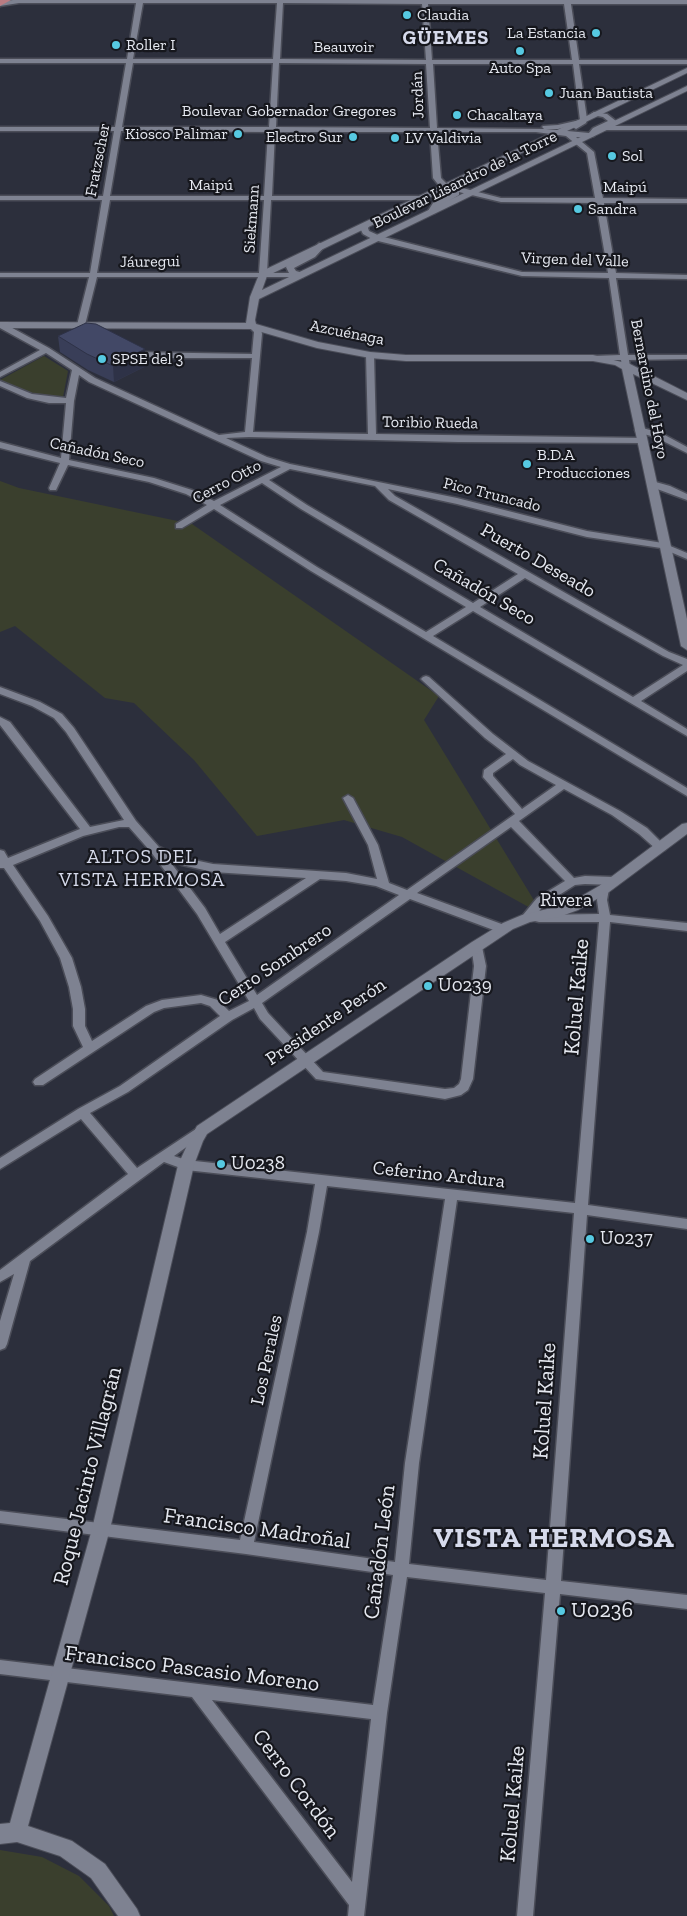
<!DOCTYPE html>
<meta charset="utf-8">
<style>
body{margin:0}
canvas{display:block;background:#2c2f3c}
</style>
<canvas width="687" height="1916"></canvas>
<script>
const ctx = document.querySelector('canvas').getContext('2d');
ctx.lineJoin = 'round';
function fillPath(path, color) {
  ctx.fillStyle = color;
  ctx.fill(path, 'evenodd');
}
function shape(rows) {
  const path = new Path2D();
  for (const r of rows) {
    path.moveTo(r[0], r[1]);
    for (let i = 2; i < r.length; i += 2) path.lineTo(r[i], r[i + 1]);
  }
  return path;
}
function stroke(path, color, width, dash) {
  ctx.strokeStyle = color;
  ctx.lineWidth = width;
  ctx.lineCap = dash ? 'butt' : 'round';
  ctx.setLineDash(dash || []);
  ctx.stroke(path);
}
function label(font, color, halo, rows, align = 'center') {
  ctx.font = font + ' "Zilla Slab",serif';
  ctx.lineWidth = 4.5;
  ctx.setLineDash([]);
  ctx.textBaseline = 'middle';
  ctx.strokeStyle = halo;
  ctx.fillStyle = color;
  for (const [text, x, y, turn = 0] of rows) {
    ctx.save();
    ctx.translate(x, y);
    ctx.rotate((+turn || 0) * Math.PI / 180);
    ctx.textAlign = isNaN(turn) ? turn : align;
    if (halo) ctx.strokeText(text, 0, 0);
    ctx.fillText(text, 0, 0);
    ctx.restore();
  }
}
const green = shape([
 [44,356,68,371,63,397,47,397,31,393,0,380],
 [0,481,19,488,192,524,439,696,424,720,543,915,402,837,344,820,257,836,194,760,134,703,105,698,15,626,0,632],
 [0,1850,42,1857,79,1876,109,1906,114,1916,0,1916]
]);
const minor = shape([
 [13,0,687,0,687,4,571,4,579,60,687,60,687,64,579,64,587,119,586,123,576,129,573,127,574,125,558,129,546,129,589,133,593,128,608,121,603,117,592,115,591,114,594,112,607,114,616,121,608,126,687,126,687,130,605,130,602,129,598,130,594,136,587,138,576,137,594,152,603,198,687,199,687,203,604,203,616,273,687,275,687,279,616,278,628,355,687,355,687,359,629,360,630,366,626,368,622,366,621,360,590,360,589,358,593,356,620,355,609,278,522,276,374,240,363,234,360,228,366,223,370,225,368,228,369,231,380,236,522,272,608,273,596,203,501,202,459,192,459,195,439,207,435,213,429,213,428,211,433,203,451,193,441,188,433,178,430,132,275,132,272,196,421,196,425,198,421,200,271,200,267,273,289,273,286,267,287,265,309,253,319,243,326,245,315,257,294,268,296,271,303,273,303,277,97,277,85,325,78,327,77,325,89,277,0,277,0,273,90,273,102,200,0,200,0,196,103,196,114,131,0,131,0,127,115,127,126,63,0,63,0,59,127,59,136,3,19,3,0,6,0,2,13,0],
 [143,3,277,3,273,59,133,59,143,3],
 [283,3,422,4,426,60,280,59,283,3],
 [428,4,564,4,572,60,432,60,428,4],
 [133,63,273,63,269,127,122,127,133,63],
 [279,63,426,64,430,128,276,127,279,63],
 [433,64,573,64,580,120,558,125,543,126,542,127,544,129,437,128,433,64],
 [121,131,268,132,264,196,110,196,121,131],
 [437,132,536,132,566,136,587,153,595,198,501,198,447,184,441,178,437,132],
 [110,200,264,200,259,273,97,273,110,200],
 [0,324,5,324,49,348,95,378,219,435,245,432,252,358,162,358,138,356,135,356,135,352,252,354,254,332,248,326,255,324,261,329,262,334,253,432,368,434,366,355,370,353,374,355,376,434,645,438,646,440,642,443,458,442,249,437,226,438,267,457,290,464,457,498,587,531,663,543,687,553,687,559,661,548,587,537,457,504,388,489,395,496,669,652,687,659,687,671,641,701,687,729,687,736,473,611,433,636,687,788,687,796,311,571,214,509,182,528,176,528,176,524,207,505,186,494,149,482,68,465,56,490,50,490,49,488,60,463,0,448,0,442,61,458,66,403,49,403,27,398,0,386,0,381,32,394,66,398,72,370,46,353,0,377,0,372,40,350,0,328,0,324],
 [79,375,89,382,261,461,281,467,214,501,192,490,154,478,69,460,74,401,79,375],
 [290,469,375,486,389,500,518,574,473,603,307,505,269,480,290,469],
 [262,483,301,509,466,607,426,632,317,567,220,505,262,483],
 [525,578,663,656,683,665,633,697,480,607,525,578],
 [639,427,661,433,687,447,687,453,655,437,636,432,635,430,639,427],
 [652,481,670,486,687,494,687,500,649,486,649,482,652,481],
 [426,676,429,677,493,734,528,761,620,811,647,828,666,847,665,850,657,850,639,834,612,815,564,789,519,821,574,878,585,876,614,877,619,881,614,885,585,884,575,885,545,904,536,915,599,914,597,900,599,889,604,885,609,889,607,900,610,915,687,923,687,931,610,922,588,1205,687,1219,687,1229,587,1215,561,1581,687,1595,687,1609,560,1594,533,1916,517,1916,545,1593,407,1577,387,1713,364,1916,348,1916,349,1905,192,1697,0,1674,0,1660,373,1705,393,1575,246,1554,0,1523,0,1511,240,1540,307,1232,315,1184,186,1170,164,1162,30,1261,7,1344,5,1348,0,1350,0,1321,14,1274,0,1282,0,1270,128,1174,81,1119,0,1169,0,1158,78,1109,120,1086,220,1016,210,1006,201,1003,164,1008,154,1012,43,1085,35,1085,33,1082,35,1079,83,1047,73,1026,73,1009,69,987,60,958,40,921,4,868,0,868,0,850,4,851,8,858,80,829,0,725,0,717,10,722,90,827,124,820,66,732,54,718,32,706,0,694,0,687,40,702,62,714,74,728,136,821,159,847,185,858,213,864,346,873,377,879,368,845,343,798,348,795,353,798,378,845,389,883,407,890,515,814,483,777,484,770,506,754,485,738,423,681,421,679,423,677,426,676],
 [513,759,520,765,556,785,522,809,493,776,493,773,513,759],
 [119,827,129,827,151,852,197,914,249,1001,229,1011,218,1000,201,995,162,1000,146,1006,92,1041,85,1026,85,1009,81,987,72,958,48,916,13,865,83,836,119,827],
 [511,827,565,881,537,898,523,915,521,918,523,921,531,921,534,917,535,921,539,922,599,922,575,1203,186,1160,174,1156,206,1133,208,1130,206,1127,202,1125,137,1168,90,1113,128,1092,232,1020,254,1008,260,1019,316,1079,445,1099,461,1095,468,1090,473,1079,486,966,481,942,477,941,471,945,474,966,461,1079,459,1084,454,1088,445,1089,323,1072,268,1013,262,1003,410,899,499,932,507,932,509,929,507,926,417,893,511,827],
 [168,859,182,865,213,872,306,878,220,934,205,908,168,859],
 [320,879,346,881,376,886,399,895,257,995,225,942,320,879],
 [327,1186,445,1199,405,1463,395,1562,254,1542,319,1232,327,1186],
 [457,1200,574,1213,546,1580,409,1564,419,1463,457,1200],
 [212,1700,371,1719,352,1882,212,1700]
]);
const tertiary = shape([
 [687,68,687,73,267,276,262,290,687,86,687,91,259,299,255,320,256,324,318,342,370,352,406,355,593,355,630,364,687,393,687,400,633,374,687,619,687,650,681,646,622,369,615,365,593,361,406,361,370,358,317,348,251,329,0,328,0,322,246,323,250,297,260,272,687,68],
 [687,823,687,834,609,892,578,910,559,917,530,922,513,929,207,1134,203,1141,194,1165,110,1529,28,1826,72,1841,105,1864,137,1909,140,1916,118,1916,91,1878,60,1856,17,1842,0,1844,0,1824,10,1823,92,1529,178,1165,189,1141,197,1126,472,942,503,923,522,915,568,904,599,886,682,824,687,823]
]);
const primary = shape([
 [0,0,11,0,0,6,0,0]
]);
const wall = shape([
 [58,336,146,366,114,382,88,370,60,352]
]);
const shadedWall = shape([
 [145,349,146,366,114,382,113,366]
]);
const building = shape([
 [86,323,96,324,145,349,113,366,87,354,58,336,86,323]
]);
const markers = [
 [407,15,5,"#56c9e1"],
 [596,33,5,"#56c9e1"],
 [116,45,5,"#56c9e1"],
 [520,51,5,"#56c9e1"],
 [549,93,5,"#56c9e1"],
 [457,115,5,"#56c9e1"],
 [238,134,5,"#56c9e1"],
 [353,137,5,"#56c9e1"],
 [395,138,5,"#56c9e1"],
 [612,156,5,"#56c9e1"],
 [578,209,5,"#56c9e1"],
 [102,359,5,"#56c9e1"],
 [527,464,5,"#56c9e1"],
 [428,986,5,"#56c9e1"],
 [221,1164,5,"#56c9e1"],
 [590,1239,5,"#56c9e1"],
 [561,1611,5,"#56c9e1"]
];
const farPoinames = [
 ["Claudia",417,15],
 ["La Estancia",586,33,"right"],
 ["Roller I",126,45],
 ["Auto Spa",520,68,"center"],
 ["Juan Bautista",559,93],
 ["Chacaltaya",467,115],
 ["Kiosco Palimar",228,134,"right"],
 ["Electro Sur",343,137,"right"],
 ["LV Valdivia",405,138],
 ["Sol",622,156],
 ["Sandra",588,209],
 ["SPSE del 3",112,359],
 ["B.D.A",537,455],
 ["Producciones",537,473]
];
const farStreetnames = [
 ["Beauvoir",344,47],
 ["Jordán",418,95,-92],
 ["Boulevar Gobernador Gregores",289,111],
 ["Fratzscher",98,160,-79],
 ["Boulevar Lisandro de la Torre",465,180,-26],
 ["Maipú",211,185],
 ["Maipú",625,187],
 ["Siekmann",252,219,-86],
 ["Virgen del Valle",575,260,2],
 ["Jáuregui",150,262,-1],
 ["Azcuénaga",347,333,11],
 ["Bernardino del Hoyo",649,389,79],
 ["Toribio Rueda",430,423,1],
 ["Cañadón Seco",97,453,12],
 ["Cerro Otto",227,482,-28],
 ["Pico Truncado",492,495,14]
];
const streetNames = [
 ["Puerto Deseado",538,561,30],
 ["Cañadón Seco",484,592,30],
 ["Rivera",566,901],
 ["Cerro Sombrero",275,965,-34],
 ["Presidente Perón",326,1022,-34],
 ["Ceferino Ardura",439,1175,6],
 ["Los Perales",267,1360,-78]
];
const poiNames = [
 ["U0239",438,986],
 ["U0238",231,1164],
 ["U0237",600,1239]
];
const farDistrictnames = [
 ["GÜEMES",446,38]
];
const neighbourhoodNames = [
 ["ALTOS DEL",142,857],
 ["VISTA HERMOSA",142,880]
];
const nearStreetnames = [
 ["Koluel Kaike",577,997,-85],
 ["Koluel Kaike",545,1401,-86],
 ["Roque Jacinto Villagrán",88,1476,-76],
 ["Francisco Madroñal",257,1529,8],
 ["Cañadón León",380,1552,-83],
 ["Francisco Pascasio Moreno",192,1669,7],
 ["Cerro Cordón",296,1784,53],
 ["Koluel Kaike",513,1804,-85]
];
const nearPoinames = [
 ["U0236",571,1611]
];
const nearDistrictnames = [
 ["VISTA HERMOSA",554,1539]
];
fillPath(green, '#3a3f2d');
stroke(minor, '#4b4d58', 3);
stroke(tertiary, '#4b4d58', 2);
stroke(primary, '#4b4d58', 3);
fillPath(minor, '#7e8291');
fillPath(tertiary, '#7e8291');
fillPath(primary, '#ba7c83');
fillPath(wall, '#393e58');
fillPath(shadedWall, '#2e3247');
fillPath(building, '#424866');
stroke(building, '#2e3247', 1);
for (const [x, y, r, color] of markers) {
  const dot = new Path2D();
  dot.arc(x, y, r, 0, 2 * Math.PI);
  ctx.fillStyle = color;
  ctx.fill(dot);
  stroke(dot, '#16171d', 2);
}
label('16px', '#e5e8f0', '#16171d', farPoinames, 'left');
label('16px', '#e5e8f0', '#16171d', farStreetnames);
label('19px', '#e5e8f0', '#16171d', streetNames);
label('19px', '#e5e8f0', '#16171d', poiNames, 'left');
ctx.letterSpacing = '1px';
label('bold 20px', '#d6daeb', '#16171d', farDistrictnames);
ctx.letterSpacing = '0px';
ctx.letterSpacing = '1px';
label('20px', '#d6daeb', '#16171d', neighbourhoodNames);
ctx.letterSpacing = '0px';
label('22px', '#e5e8f0', '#16171d', nearStreetnames);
label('22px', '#e5e8f0', '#16171d', nearPoinames, 'left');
ctx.letterSpacing = '1px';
label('bold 29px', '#d6daeb', '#16171d', nearDistrictnames);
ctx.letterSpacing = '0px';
</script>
